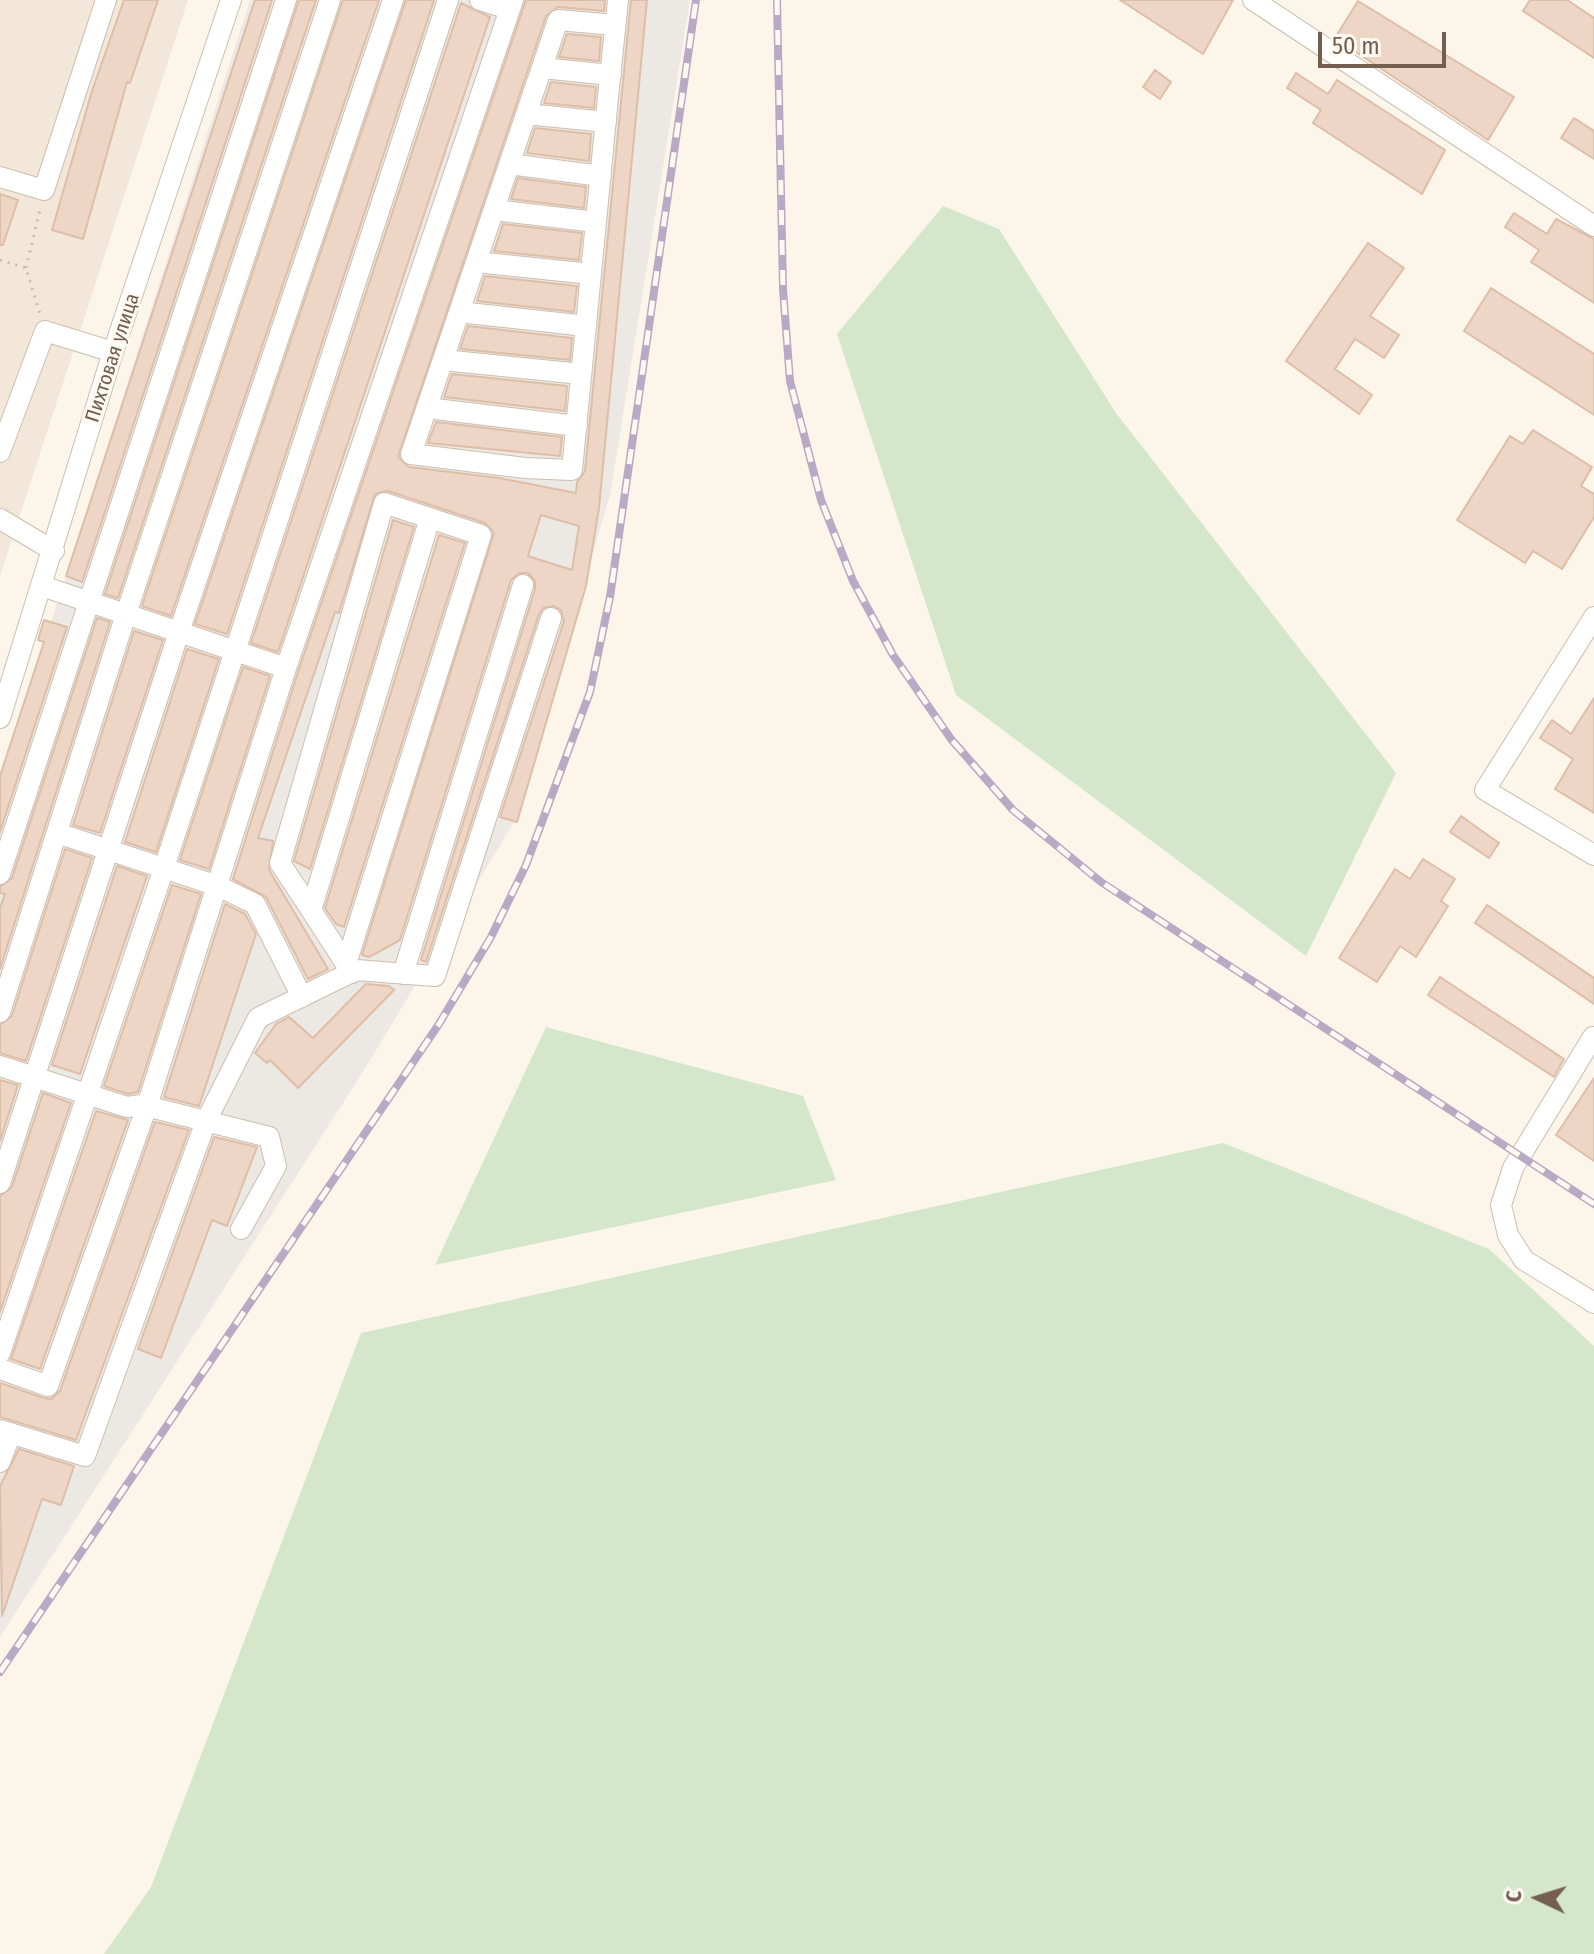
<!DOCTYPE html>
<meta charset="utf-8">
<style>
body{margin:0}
#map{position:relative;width:1594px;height:1954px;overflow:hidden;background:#fbf5ea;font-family:"Fira Sans Condensed",sans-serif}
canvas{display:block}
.north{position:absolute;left:1498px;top:1858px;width:80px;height:80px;-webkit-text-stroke:6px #fdf9f1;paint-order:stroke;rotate:274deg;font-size:22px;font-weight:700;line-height:32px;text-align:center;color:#735e50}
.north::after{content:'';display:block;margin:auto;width:28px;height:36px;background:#735e50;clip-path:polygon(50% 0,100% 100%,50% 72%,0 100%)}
.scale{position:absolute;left:1318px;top:32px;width:128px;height:36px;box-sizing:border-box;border:4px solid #735e50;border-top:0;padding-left:10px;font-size:24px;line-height:28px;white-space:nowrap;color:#735e50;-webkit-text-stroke:6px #fdf9f1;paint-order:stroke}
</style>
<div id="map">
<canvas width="1594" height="1954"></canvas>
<div class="north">С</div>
<div class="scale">50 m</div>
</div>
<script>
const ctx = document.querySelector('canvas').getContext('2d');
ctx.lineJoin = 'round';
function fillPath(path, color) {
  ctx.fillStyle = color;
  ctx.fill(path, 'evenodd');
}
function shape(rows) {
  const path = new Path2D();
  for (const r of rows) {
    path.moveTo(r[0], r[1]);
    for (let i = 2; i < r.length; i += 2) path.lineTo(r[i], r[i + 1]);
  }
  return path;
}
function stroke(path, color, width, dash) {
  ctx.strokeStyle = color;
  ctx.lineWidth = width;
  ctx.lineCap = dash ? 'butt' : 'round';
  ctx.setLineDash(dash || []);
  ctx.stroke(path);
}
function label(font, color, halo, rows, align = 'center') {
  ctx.font = font + ' "Fira Sans Condensed",sans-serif';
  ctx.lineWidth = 6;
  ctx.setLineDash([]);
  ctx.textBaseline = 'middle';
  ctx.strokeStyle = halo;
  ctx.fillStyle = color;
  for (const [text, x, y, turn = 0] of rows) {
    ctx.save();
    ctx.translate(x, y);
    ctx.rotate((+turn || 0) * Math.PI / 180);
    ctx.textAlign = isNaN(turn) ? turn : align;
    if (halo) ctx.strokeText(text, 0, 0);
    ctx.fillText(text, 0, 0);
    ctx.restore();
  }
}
const residential = shape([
 [0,0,188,0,0,576]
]);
const industrial = shape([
 [250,0,690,0,610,495,514,822,361,1075,0,1637,0,782]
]);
const green = shape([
 [943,206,999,229,1116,413,1396,773,1306,956,956,695,837,334],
 [546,1027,803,1096,836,1180,435,1265],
 [1223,1143,1489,1249,1594,1346,1594,1954,104,1954,151,1887,361,1333]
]);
const building = shape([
 [124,0,158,0,130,83,127,82,83,239,52,230,92,91,124,0],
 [255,0,272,0,82,582,66,576,255,0],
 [299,0,316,0,118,598,105,594,299,0],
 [343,0,379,0,171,616,142,606,343,0],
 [406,0,434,0,227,634,195,624,406,0],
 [526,0,605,0,604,11,558,7,546,16,398,457,409,467,499,478,576,493,577,482,585,471,631,0,647,0,599,508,586,586,517,822,500,817,564,621,561,610,554,606,543,608,539,614,426,962,421,960,535,589,535,581,528,573,519,573,511,580,400,940,369,957,362,955,494,533,485,523,388,491,375,494,339,613,335,612,258,838,273,841,269,870,328,969,308,979,266,897,233,879,298,672,526,0],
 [541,515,579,526,572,570,528,556,541,515],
 [1120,0,1233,0,1203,54,1120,0],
 [1530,0,1567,0,1594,18,1594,58,1523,11,1530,0],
 [1358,1,1514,97,1488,140,1335,38,1358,1],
 [461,3,490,17,278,652,251,643,461,3],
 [567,34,601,37,599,61,559,57,567,34],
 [1155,70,1171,82,1160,99,1143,87,1155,70],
 [1296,73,1328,94,1337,80,1445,150,1422,194,1313,123,1321,110,1287,88,1296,73],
 [551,82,596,87,594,108,544,103,551,82],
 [1574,118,1594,131,1594,159,1561,138,1574,118],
 [535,128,591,134,589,161,527,153,535,128],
 [518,178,586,187,584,208,511,199,518,178],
 [0,194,18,200,3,245,0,245,0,194],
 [1514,213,1547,234,1556,219,1594,239,1594,303,1531,262,1539,250,1505,227,1514,213],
 [503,224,582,233,579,260,494,251,503,224],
 [1368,243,1404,268,1370,316,1399,335,1384,358,1355,339,1335,369,1372,395,1359,414,1286,361,1368,243],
 [485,276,577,286,574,312,477,301,485,276],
 [1491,288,1594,354,1594,415,1464,331,1491,288],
 [468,326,572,338,570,360,460,349,468,326],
 [452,374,567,386,565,411,444,397,452,374],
 [436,422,562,437,560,456,428,443,436,422],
 [1533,430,1592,467,1581,486,1594,494,1594,517,1562,569,1533,551,1525,563,1457,520,1510,436,1523,444,1533,430],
 [393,520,414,527,310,869,294,861,393,520],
 [439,535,465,543,344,927,336,924,325,908,439,535],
 [97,618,110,622,0,969,0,908,5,894,0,893,0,887,12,878,97,618],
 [44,620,67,627,0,832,0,776,44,642,38,640,44,620],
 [134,631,163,640,100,833,73,825,134,631],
 [187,649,219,659,156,852,125,842,187,649],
 [243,667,270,676,209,869,180,860,243,667],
 [1594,698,1594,813,1555,789,1573,759,1540,738,1552,720,1571,734,1594,698],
 [1461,816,1499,843,1489,858,1450,832,1461,816],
 [65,849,92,858,26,1061,0,1053,0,1025,12,1016,65,849],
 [1423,859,1455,879,1441,901,1448,906,1416,957,1400,946,1377,982,1339,958,1395,869,1410,879,1423,859],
 [117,866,147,876,80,1074,52,1065,117,866],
 [172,885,201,894,138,1092,128,1094,104,1086,172,885],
 [225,904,245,914,256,934,199,1106,164,1097,225,904],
 [1487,905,1594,978,1594,1004,1475,923,1487,905],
 [1440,977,1564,1059,1554,1077,1428,995,1440,977],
 [366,984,389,986,394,990,298,1088,270,1060,267,1063,255,1053,276,1024,289,1017,313,1038,366,984],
 [1594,1078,1594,1161,1556,1135,1594,1078],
 [0,1080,18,1085,0,1141,0,1080],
 [43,1093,71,1103,0,1312,0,1196,12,1187,43,1093],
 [96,1111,128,1120,40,1369,11,1359,96,1111],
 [155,1122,189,1130,76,1440,0,1417,0,1383,44,1398,51,1399,60,1391,155,1122],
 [214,1137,257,1147,227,1226,212,1220,161,1358,138,1349,214,1137],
 [19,1449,74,1466,61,1505,42,1499,2,1616,0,1486,19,1449]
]);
const path = shape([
 [0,260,26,268,40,314],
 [26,268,41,206]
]);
const minor = shape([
 [480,0,509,9],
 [1253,0,1594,226],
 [615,25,558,20,411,454,525,468,572,470,609,87,618,0],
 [542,68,611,75],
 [526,114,606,122],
 [509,164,601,176],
 [0,177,44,190,106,0],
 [494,210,596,222],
 [476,262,591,274],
 [459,312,586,326],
 [443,360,581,374],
 [427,408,577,426],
 [0,452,45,331,113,352],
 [0,519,54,551],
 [42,586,286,668],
 [1594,617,1485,790,1594,855],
 [0,718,113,352,231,0],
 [57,833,218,886,255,904,302,997],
 [0,874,286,0],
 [311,910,430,518],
 [346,964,481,535,384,503,280,863,311,910,346,964,352,973],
 [403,974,523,585],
 [0,1012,126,614,330,0],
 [1593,1037,1513,1168,1501,1205,1508,1235,1524,1260,1594,1303],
 [0,1066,127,1107,142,1105,269,1137,276,1166,241,1229],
 [0,1183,179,632,393,0],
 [0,1353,164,868,448,0],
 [0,1369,48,1386,147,1106,286,668,513,0],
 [0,1430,85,1456,206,1121,258,1018,356,970,435,976,551,618],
 [0,1462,11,1433]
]);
const rail = shape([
 [777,0,783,289,790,381,821,500,853,581,893,655,951,739,1013,810,1101,882,1594,1204],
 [0,1672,439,1024,491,937,526,865,590,692,610,597,696,0]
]);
const streetNames = [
 ["Пихтовая улица",113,358,-72]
];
fillPath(residential, '#f2e7d9');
fillPath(industrial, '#ece8e3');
fillPath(green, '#d5e7ca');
fillPath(building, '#edd6c5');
stroke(building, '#debea7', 2);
stroke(minor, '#ccbeb1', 22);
stroke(path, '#d3baa7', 3, [2, 6]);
stroke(minor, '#fff', 20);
stroke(rail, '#b9a9c4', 8);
stroke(rail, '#fdf9f1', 5, [15]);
label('20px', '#735e50', '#fdf9f1', streetNames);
</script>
